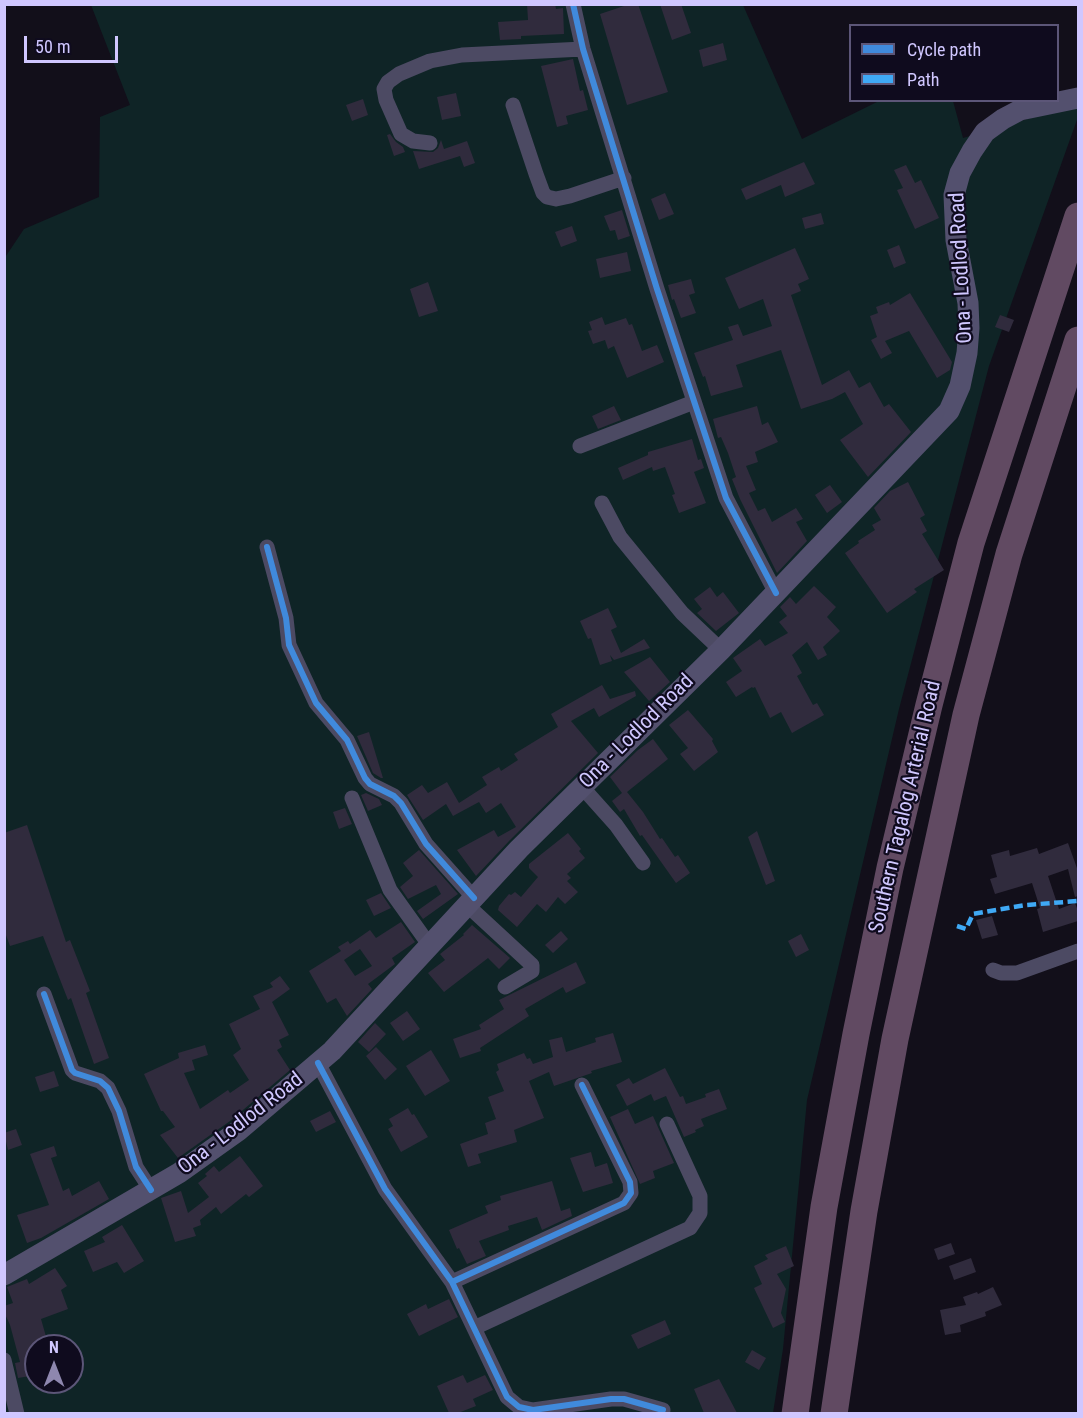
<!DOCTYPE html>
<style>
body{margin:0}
#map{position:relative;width:1083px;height:1418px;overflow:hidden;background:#120f1a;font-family:"Roboto Condensed",sans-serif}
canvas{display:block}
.frame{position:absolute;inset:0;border:6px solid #d0c7ff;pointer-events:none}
.legend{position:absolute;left:849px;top:24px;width:210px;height:78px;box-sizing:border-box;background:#0f0b1e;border:2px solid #5c5678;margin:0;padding:8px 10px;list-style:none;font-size:18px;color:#d0c7ff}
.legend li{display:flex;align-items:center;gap:12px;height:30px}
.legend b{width:30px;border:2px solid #5c5678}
.north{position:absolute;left:24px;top:1334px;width:60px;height:60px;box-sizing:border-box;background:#0f0b1e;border:2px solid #5c5678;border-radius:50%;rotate:0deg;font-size:16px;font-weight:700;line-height:24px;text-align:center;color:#d0c7ff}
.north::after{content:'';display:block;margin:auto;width:21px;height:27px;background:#8e87af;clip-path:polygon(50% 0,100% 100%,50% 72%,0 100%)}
.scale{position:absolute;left:24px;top:36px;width:94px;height:27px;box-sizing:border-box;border:3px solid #d0c7ff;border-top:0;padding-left:8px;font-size:18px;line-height:21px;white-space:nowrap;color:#d0c7ff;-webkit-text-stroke:4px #0f0b1e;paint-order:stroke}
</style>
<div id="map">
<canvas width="1083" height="1418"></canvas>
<div class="frame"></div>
<ul class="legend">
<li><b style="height:8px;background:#408adc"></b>Cycle path</li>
<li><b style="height:8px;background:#3fa9f5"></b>Path</li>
</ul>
<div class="north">N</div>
<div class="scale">50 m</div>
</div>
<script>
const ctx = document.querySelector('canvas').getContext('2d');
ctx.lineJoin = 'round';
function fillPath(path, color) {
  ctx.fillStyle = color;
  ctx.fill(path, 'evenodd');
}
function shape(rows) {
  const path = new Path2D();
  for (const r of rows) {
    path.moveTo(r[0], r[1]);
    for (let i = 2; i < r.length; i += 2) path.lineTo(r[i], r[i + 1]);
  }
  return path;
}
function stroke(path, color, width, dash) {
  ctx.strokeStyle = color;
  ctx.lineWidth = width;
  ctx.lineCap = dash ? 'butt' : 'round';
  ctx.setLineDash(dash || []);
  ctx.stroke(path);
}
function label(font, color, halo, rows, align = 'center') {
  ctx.font = font + ' "Roboto Condensed",sans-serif';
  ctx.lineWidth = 4.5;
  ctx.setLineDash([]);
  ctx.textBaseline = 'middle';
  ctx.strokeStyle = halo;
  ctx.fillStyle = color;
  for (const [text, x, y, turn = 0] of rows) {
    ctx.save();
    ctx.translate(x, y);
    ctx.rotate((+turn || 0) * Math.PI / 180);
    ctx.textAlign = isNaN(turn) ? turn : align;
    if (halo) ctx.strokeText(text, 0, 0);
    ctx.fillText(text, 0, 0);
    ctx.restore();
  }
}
const green = shape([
 [91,5,743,5,802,139,879,101,953,101,963,138,1078,104,1078,117,989,366,899,709,807,1100,783,1349,773,1413,5,1413,4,259,24,229,99,197,100,117,130,105],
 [36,1346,72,1346,72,1382,36,1382]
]);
const building = shape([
 [527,4,555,4,556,9,563,8,564,34,521,36,521,39,500,40,498,22,528,20],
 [630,4,638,4,668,92,627,105,600,14],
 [660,4,681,4,691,33,672,40],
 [723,43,727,60,703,67,699,50],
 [573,59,580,91,583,90,588,110,566,116,568,124,557,127,541,66],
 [456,93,461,116,442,120,437,97],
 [363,99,368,115,352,121,346,105],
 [390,134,396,142,403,147,405,152,394,156,387,135],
 [441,140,444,149,467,141,475,163,464,167,460,156,419,169,413,151,433,152,438,148],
 [804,162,815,184,785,197,781,185,746,200,741,189],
 [906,165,915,183,921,180,939,218,915,229,897,190,903,188,894,170],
 [665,193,674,214,659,220,651,199],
 [622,210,630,236,618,240,615,230,610,231,604,216],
 [821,213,824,224,805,229,802,218],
 [572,226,577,241,561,247,555,232],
 [899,245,906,263,894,268,887,250],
 [795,248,809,279,798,284,801,291,791,295,822,385,849,370,859,388,870,382,884,407,889,404,911,432,868,477,840,440,863,424,845,392,832,399,801,409,781,350,736,365,743,387,711,396,705,376,703,377,694,353,733,340,728,327,738,324,743,336,772,326,763,299,739,309,725,278],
 [627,252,631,271,600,278,596,259],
 [691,279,695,293,689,295,696,313,681,318,674,299,672,300,668,285],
 [428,282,438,311,419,317,410,289],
 [910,293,952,362,950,370,937,378,909,331,885,341,892,353,881,359,871,340,877,337,870,316,878,313,876,307,889,302,890,305],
 [1000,315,1014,320,1009,332,995,327],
 [602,317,605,325,626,318,629,325,632,324,642,351,657,345,664,362,627,378,614,346,608,349,605,340,593,344,588,331,592,330,589,322],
 [614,406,621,420,598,429,592,416],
 [757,406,762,425,768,422,778,442,755,452,758,462,746,466,756,490,749,493,758,511,765,508,772,522,796,508,803,519,796,522,807,541,777,573,740,499,732,479,736,477,728,453,721,437,718,438,713,419],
 [692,439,698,460,701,459,704,468,694,472,706,503,679,513,672,495,675,494,665,467,653,471,652,467,623,480,618,468,648,455,648,452],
 [908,482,925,515,920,518,927,531,922,534,944,570,914,589,917,592,887,613,845,553,859,543,858,541,875,530,872,525,881,520,874,508,890,491],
 [830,485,842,502,827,513,815,495],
 [814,586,836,607,827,617,840,631,823,647,827,655,818,660,807,642,792,655,802,673,797,676,813,705,817,703,824,715,792,733,781,712,770,718,755,687,753,688,752,687,736,697,726,682,742,671,733,658,760,639,765,646,788,633,779,622,787,616,780,607,790,597,796,604],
 [710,587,717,597,723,592,739,613,716,631,697,613,702,609,694,599],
 [608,608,617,627,611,630,621,653,644,639,650,648,614,660,610,655,612,661,600,665,591,638,588,639,580,621],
 [650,657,670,682,649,701,624,672],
 [602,685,610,699,635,691,636,696,599,717,594,708,571,721,598,753,510,840,476,876,457,850,494,830,498,837,516,827,501,803,486,813,479,802,453,816,446,804,423,820,407,795,422,785,428,793,447,782,459,803,487,785,482,777,499,767,501,771,518,760,514,754,558,727,551,714],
 [688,710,713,739,712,741,718,752,694,771,680,754,688,748,669,725],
 [369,732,383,778,381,778,373,773,357,736],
 [653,739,668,759,627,792,643,812,660,839,662,838,675,857,678,855,690,873,676,883,642,835,640,836,624,809,620,812,612,801,622,793,610,777,638,750],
 [366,793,379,799,382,805,368,811,361,795],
 [345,808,352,824,339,829,333,812],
 [27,825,66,942,70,940,90,991,86,993,109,1058,94,1064,71,998,68,1000,43,936,10,946,4,930,4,833],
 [757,831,775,881,766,885,748,837],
 [568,833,581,849,579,851,585,858,567,874,571,878,567,881,578,892,565,904,558,897,546,912,537,904,517,927,498,910,499,906,509,894,511,895,515,892,521,897,538,877,529,868,529,864],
 [1068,843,1078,871,1078,896,1075,897,1068,869,1048,876,1059,909,1075,903,1078,911,1078,921,1043,932,1037,909,1040,908,1032,883,995,894,990,879,997,877,991,855,1009,850,1010,856,1037,848,1039,854],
 [419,850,458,894,423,919,417,911,441,894,436,885,408,899,400,887,413,876,403,863],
 [381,893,391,908,374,916,366,900],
 [992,916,998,935,982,939,976,920],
 [401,922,415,942,392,958,395,964,368,984,372,989,347,1016,336,998,327,1003,309,971,341,951,338,947,348,941,350,944,370,930,376,938],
 [360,949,372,966,355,976,344,960],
 [472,925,510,958,499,969,488,958,444,992,428,973,445,960,440,954,464,935,463,934],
 [561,931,568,939,553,953,545,945],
 [801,934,809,950,796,957,788,941],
 [576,962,586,983,566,993,563,987,525,1009,529,1016,480,1048,481,1051,460,1058,453,1039,481,1029,479,1025,504,1009,499,1000],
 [280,976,290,989,272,1002,289,1035,279,1040,282,1047,277,1050,290,1070,230,1121,178,1158,160,1135,175,1127,163,1111,161,1111,144,1074,179,1058,178,1053,205,1045,208,1055,192,1060,195,1070,184,1073,200,1109,228,1090,230,1093,249,1080,233,1055,241,1049,229,1024,260,1009,253,996,273,987,270,983],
 [407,1011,420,1029,403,1041,390,1023],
 [375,1023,386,1034,369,1052,358,1042],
 [613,1033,622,1062,591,1071,592,1073,554,1086,549,1072,529,1081,544,1118,514,1130,517,1142,478,1154,481,1163,468,1167,460,1144,488,1134,485,1123,496,1119,488,1097,504,1091,496,1072,499,1070,497,1064,524,1053,527,1059,530,1058,533,1064,553,1057,549,1040,562,1037,566,1052,596,1042,595,1038],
 [376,1047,397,1069,385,1080,366,1056],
 [431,1050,450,1081,425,1096,406,1066],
 [665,1068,680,1097,683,1096,686,1104,706,1097,705,1094,719,1089,727,1109,701,1119,704,1126,695,1130,696,1132,684,1137,666,1096,654,1101,651,1094,627,1106,616,1085,629,1078,633,1084],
 [54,1071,59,1086,40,1092,35,1077],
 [408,1108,412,1115,414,1114,428,1137,401,1152,388,1129,393,1126,389,1119],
 [628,1109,635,1124,653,1116,674,1163,653,1171,655,1178,640,1184,610,1117],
 [330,1111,336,1122,316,1132,310,1121],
 [16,1129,22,1145,8,1150,4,1133],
 [54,1146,57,1156,51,1158,63,1191,69,1188,72,1196,99,1181,109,1199,41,1238,27,1243,17,1215,49,1205,30,1154],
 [591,1152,595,1167,607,1163,613,1183,583,1192,570,1158],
 [240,1156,263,1186,249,1197,246,1194,221,1214,216,1207,200,1220,201,1225,193,1228,196,1236,175,1242,161,1198,181,1191,188,1213,209,1197,198,1183,207,1176,205,1174,214,1166,219,1172],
 [552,1181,561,1211,570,1208,572,1216,542,1230,537,1217,508,1226,509,1230,479,1241,486,1256,467,1264,459,1248,457,1249,449,1230,488,1213,485,1206,501,1200,500,1196],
 [122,1225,144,1261,124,1273,117,1262,93,1272,84,1251,105,1242,102,1237],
 [951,1243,955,1254,938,1260,934,1249],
 [786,1246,794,1266,777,1274,786,1289,781,1313,785,1322,773,1328,754,1288,762,1284,754,1266,768,1259,765,1255],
 [971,1258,976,1272,954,1280,949,1266],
 [55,1268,67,1286,61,1290,68,1309,41,1319,47,1340,36,1344,36,1375,18,1378,15,1363,20,1362,10,1325,4,1312,4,1306,13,1303,7,1287,27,1279,29,1284],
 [993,1287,1002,1305,985,1312,986,1316,960,1325,961,1332,945,1335,940,1310,966,1305,963,1297,977,1292,978,1294],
 [449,1299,458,1317,419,1336,407,1314,426,1304,428,1309],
 [665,1320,671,1334,638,1349,631,1335],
 [752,1350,766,1358,759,1370,745,1362],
 [463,1375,467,1383,485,1375,493,1390,473,1399,476,1406,458,1413,449,1413,437,1386],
 [719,1379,737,1413,704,1413,694,1389]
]);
const minor = shape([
 [573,4,583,49,657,289,726,498,776,593],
 [513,105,536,174,543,193,547,197,556,199,570,196,624,178],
 [430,143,413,141,401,134,386,100,384,89,388,82,399,74,430,61,462,55,583,49],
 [580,446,694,402],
 [602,503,620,537,682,613,721,650],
 [267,547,286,618,289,645,316,703,347,740,365,778,370,784,394,796,401,803,426,844,474,898],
 [582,787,616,825,643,863],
 [352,798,390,890,430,946],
 [467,905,532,965,532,971,505,987],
 [993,970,1001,973,1017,973,1078,951],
 [44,994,72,1070,75,1073,100,1081,108,1088,119,1111,136,1167,151,1190],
 [318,1063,385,1189,452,1282,507,1397,519,1407,533,1410,611,1399,624,1399,663,1410],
 [452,1282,624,1203,631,1193,630,1182,582,1085],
 [474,1328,690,1228,700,1213,700,1196,667,1124],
 [4,1360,17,1414]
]);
const secondary = shape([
 [4,1275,179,1173,238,1131,332,1051,519,849,721,650,949,411,960,386,967,353,969,328,968,303,956,240,954,195,960,173,972,151,985,132,1003,119,1020,110,1078,98]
]);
const motorway = shape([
 [795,1414,824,1207,856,1034,890,868,929,705,971,543,1078,216],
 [834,1414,864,1211,895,1039,966,715,1009,554,1078,340]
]);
const quiet = shape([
 [957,926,966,929,973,914,1026,905,1078,901]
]);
const cycleway = shape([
 [573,4,583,49,657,289,726,498,776,593],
 [267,547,286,618,289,645,316,703,347,740,365,778,370,784,394,796,401,803,426,844,474,898],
 [44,994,72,1070,75,1073,100,1081,108,1088,119,1111,136,1167,151,1190],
 [318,1063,385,1189,452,1282,507,1397,519,1407,533,1410,611,1399,624,1399,663,1410],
 [452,1282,624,1203,631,1193,630,1182,582,1085]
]);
const streetNames = [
 ["Ona - Lodlod Road",962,268,-93],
 ["Ona - Lodlod Road",637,732,-45],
 ["Southern Tagalog Arterial Road",906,807,-77],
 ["Ona - Lodlod Road",241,1124,-38]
];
fillPath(green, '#0f2426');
fillPath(building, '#302b3d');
stroke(minor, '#4c4a63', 15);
stroke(secondary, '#53506e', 21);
stroke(motorway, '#614a62', 27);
stroke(quiet, '#3fa9f5', 4.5, [9, 4.5]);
stroke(cycleway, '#408adc', 6);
label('21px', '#d0c7ff', '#0f0b1e', streetNames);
</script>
